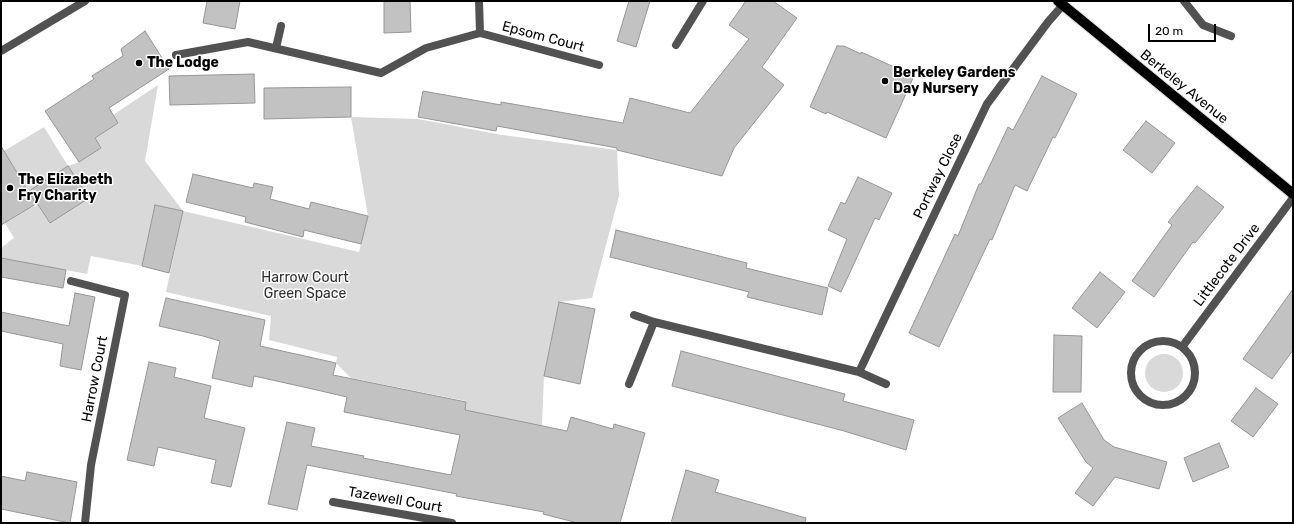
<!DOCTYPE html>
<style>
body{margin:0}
#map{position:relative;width:1294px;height:524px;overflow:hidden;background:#fff;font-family:Rubik,sans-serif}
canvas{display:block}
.frame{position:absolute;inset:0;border:2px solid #000;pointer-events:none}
.scale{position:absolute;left:1148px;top:24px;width:68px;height:18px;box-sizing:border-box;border:2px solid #000;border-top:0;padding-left:5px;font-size:12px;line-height:14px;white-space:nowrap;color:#000;-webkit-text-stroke:3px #fff;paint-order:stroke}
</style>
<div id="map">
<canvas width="1294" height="524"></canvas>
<div class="frame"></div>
<div class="scale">20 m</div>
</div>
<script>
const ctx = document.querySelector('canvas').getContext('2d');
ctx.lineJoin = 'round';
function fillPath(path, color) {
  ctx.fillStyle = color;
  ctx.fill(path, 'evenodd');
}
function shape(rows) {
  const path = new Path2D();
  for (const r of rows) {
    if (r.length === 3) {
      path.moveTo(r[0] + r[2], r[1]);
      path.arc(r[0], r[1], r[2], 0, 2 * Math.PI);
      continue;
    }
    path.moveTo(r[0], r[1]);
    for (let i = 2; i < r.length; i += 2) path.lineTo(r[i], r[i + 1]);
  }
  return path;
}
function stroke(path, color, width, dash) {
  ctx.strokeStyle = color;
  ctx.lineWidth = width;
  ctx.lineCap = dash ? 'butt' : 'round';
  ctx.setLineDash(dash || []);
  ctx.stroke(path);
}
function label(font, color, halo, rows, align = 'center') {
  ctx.font = font + ' Rubik,sans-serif';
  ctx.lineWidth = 3;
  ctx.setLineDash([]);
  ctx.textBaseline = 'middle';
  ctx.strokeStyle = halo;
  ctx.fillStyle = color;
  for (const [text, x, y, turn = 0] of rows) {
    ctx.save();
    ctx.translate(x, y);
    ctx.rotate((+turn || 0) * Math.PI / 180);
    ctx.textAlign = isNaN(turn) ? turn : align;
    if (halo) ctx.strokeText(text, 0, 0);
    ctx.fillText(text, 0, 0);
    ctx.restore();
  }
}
const green = shape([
 [158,85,145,161,183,211,359,252,368,216,351,117,418,119,502,135,617,150,619,196,592,298,559,302,544,376,542,426,465,411,466,401,351,378,336,363,337,357,269,340,271,316,166,292,183,211,155,205,142,266,91,256,87,274,1,258,1,248,14,238,5,223,30,208,38,205,4,151,44,127,68,166,79,162,101,148,95,138,118,123,113,115],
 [68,166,89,198,50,223,38,206,57,193,48,178],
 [1164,373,19]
]);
const building = shape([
 [207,1,240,1,235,29,203,23,207,1],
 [384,1,410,1,411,32,384,33,384,1],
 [629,1,650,1,636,47,617,41,629,1],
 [746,1,773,1,797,18,762,67,784,85,734,148,722,176,617,150,617,148,497,126,496,131,418,117,423,91,501,105,501,102,623,123,630,98,690,113,749,39,729,25,746,1],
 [145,31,169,69,109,108,118,123,95,138,101,148,79,162,45,111,94,79,92,76,123,56,121,49,145,31],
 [837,46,844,46,861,54,861,52,914,76,886,138,827,112,826,114,810,107,837,46],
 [254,74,255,103,170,105,169,76,254,74],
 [1042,76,1077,94,1055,138,1053,137,1027,191,1015,185,992,240,990,239,939,347,909,333,955,234,958,236,979,184,981,184,1008,127,1013,130,1042,76],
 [351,87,351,117,264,119,264,88,351,87],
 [1146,121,1175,143,1152,173,1123,150,1146,121],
 [1,146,36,204,1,225,1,146],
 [68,166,89,198,50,223,29,191,68,166],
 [193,174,253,188,254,183,273,187,270,199,309,209,311,202,368,216,361,244,304,230,303,237,245,222,246,217,186,202,193,174],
 [858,177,892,193,879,220,875,218,841,292,828,286,847,239,828,230,841,202,845,204,858,177],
 [1197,186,1224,207,1195,243,1193,242,1154,297,1132,281,1172,225,1168,222,1197,186],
 [155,205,183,211,169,273,142,266,155,205],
 [616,230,747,263,746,268,828,288,822,315,747,297,749,292,610,257,616,230],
 [1,258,66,270,63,288,1,277,1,258],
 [1100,272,1125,292,1097,328,1072,308,1100,272],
 [1293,289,1293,350,1272,379,1243,359,1293,289],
 [75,293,95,297,81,370,60,366,63,344,1,331,1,312,69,326,75,293],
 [166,298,265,320,260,346,336,363,333,375,466,402,465,410,567,431,571,417,613,429,614,424,645,433,620,523,578,523,543,514,544,512,456,496,457,494,307,465,297,510,268,504,287,422,315,428,311,446,364,456,363,458,451,475,460,435,344,412,347,397,308,388,254,376,252,387,212,378,220,341,203,336,159,326,166,298],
 [559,302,595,309,580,384,544,376,559,302],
 [1054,335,1082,336,1081,392,1053,392,1054,335],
 [681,351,845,394,843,401,914,420,906,450,844,431,672,386,681,351],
 [149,362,176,368,174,377,211,386,204,418,245,428,231,487,211,483,216,460,158,447,154,466,127,460,149,362],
 [1256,388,1278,404,1253,437,1231,421,1256,388],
 [1082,403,1104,440,1114,447,1167,462,1159,489,1115,477,1093,506,1075,493,1093,468,1086,462,1058,418,1082,403],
 [1219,443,1229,467,1193,482,1184,458,1219,443],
 [686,470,719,480,715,492,806,518,805,523,671,523,686,470],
 [27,472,77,482,70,523,1,509,1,476,25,481,27,472]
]);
const minor = shape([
 [479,1,480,33],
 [1184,1,1203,25,1231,36],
 [676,45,703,1],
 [276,48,281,26],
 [176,55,248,42,381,73,426,48,480,33,599,65],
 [71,281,125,295,91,465,85,523],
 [634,315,654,322,859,372,886,384],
 [1163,373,32],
 [1182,347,1293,198],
 [859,372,987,104,1048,22,1063,5],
 [629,384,654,322],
 [333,502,452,523]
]);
const tertiary = shape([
 [1,51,85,1]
]);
const primary = shape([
 [1058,1,1293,194]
]);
const markers = [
 [139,63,4,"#000"],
 [885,81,4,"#000"],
 [10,188,4,"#000"]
];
const streetNames = [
 ["Epsom Court",543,37,15],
 ["Berkeley Avenue",1184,87,39],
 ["Portway Close",938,176,-64],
 ["Littlecote Drive",1227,265,-53],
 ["Harrow Court",95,379,-79],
 ["Tazewell Court",395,500,10]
];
const poiNames = [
 ["The Lodge",147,63],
 ["Berkeley Gardens",893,73],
 ["Day Nursery",893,89],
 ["The Elizabeth",18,180],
 ["Fry Charity",18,196]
];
const parkNames = [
 ["Harrow Court",305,278],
 ["Green Space",305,294]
];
fillPath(green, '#d9d9d9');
fillPath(building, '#c2c2c2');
stroke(building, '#969696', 1);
stroke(primary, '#dbdbdb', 12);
stroke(minor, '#525252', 8);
stroke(tertiary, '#525252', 8);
stroke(primary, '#000', 10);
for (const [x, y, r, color] of markers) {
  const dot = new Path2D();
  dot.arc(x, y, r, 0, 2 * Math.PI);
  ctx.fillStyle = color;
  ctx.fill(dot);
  stroke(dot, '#fff', 1.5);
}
label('14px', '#000', '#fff', streetNames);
label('bold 14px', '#000', '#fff', poiNames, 'left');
label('14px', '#303030', '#fff', parkNames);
</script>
